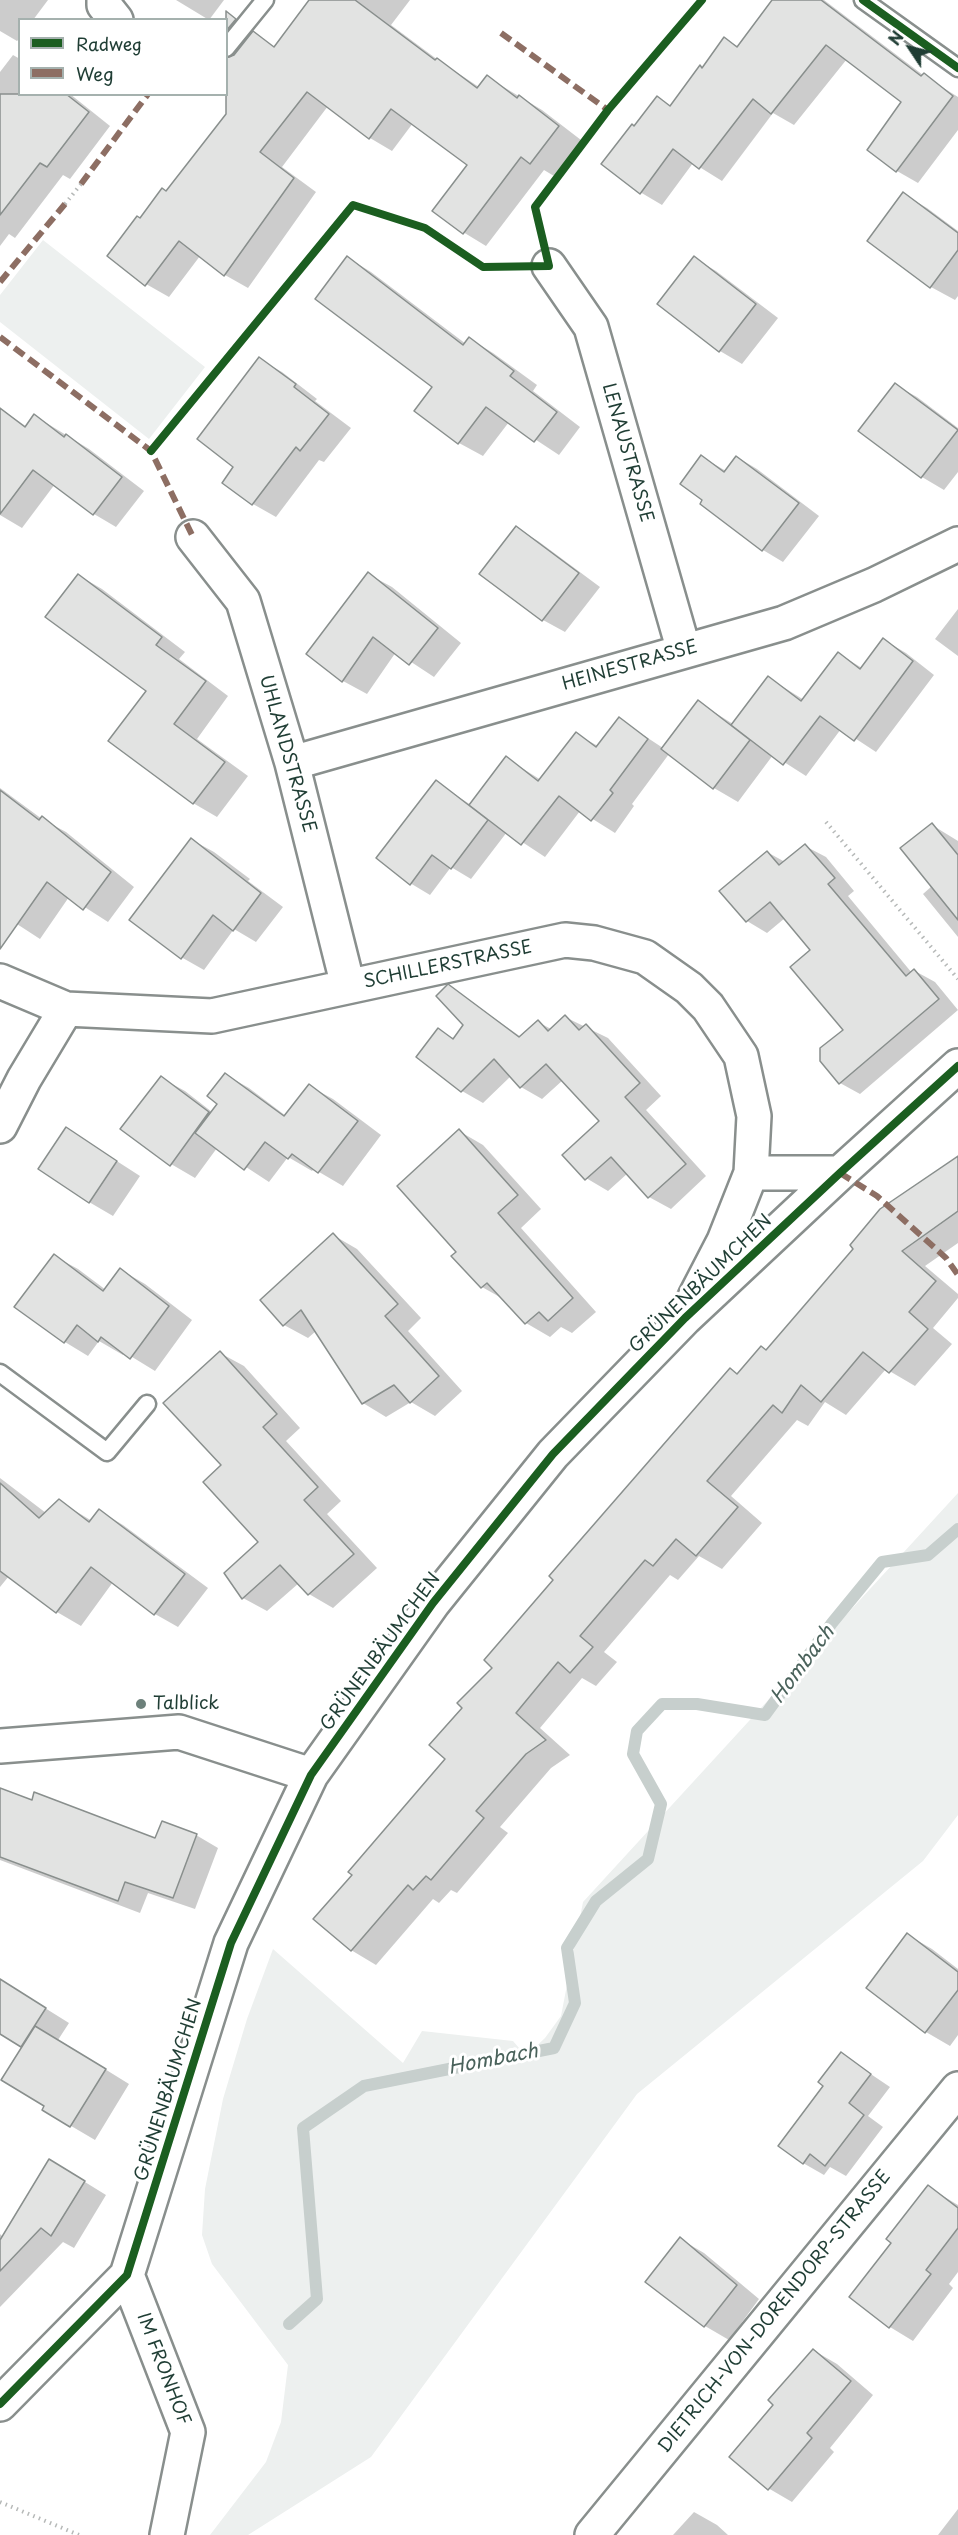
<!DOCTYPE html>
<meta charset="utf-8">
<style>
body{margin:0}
#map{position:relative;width:958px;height:2535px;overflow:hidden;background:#fff;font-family:"Playpen Sans",sans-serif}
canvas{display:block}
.legend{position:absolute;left:18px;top:18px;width:210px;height:78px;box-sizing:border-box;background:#fff;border:2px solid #a5b1ae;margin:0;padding:8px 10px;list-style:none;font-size:18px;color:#1f3d34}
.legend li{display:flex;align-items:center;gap:12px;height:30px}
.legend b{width:30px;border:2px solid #a5b1ae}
.north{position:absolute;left:880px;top:18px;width:60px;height:60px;-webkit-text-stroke:4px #fff;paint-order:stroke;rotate:305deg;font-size:16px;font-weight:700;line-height:24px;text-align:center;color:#1f3d34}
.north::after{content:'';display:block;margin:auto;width:21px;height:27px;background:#1f3d34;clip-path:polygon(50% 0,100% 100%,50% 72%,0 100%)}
</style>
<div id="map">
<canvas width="958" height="2535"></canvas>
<ul class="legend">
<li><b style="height:8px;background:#1b5e20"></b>Radweg</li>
<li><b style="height:8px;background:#8d6e63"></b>Weg</li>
</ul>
<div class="north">N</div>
</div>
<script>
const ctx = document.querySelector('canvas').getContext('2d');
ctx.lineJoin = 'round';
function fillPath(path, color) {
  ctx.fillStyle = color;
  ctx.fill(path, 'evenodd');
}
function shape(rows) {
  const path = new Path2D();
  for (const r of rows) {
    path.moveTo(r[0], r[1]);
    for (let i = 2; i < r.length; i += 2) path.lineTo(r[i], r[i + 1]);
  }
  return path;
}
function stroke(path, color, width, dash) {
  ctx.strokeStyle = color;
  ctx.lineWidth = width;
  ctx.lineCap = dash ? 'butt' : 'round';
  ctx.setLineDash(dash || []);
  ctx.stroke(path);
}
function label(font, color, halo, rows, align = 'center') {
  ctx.font = font + ' "Playpen Sans",sans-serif';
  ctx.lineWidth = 6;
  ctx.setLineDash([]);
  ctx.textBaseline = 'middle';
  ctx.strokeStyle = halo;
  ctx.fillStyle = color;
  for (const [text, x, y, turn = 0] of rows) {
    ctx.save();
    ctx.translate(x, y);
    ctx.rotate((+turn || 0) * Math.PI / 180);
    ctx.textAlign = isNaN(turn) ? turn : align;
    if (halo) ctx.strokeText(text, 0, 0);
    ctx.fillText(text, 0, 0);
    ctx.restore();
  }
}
const built = shape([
 [43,240,205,367,149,439,0,322,0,295],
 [958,1493,958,1815,923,1861,637,2094,371,2457,248,2535,210,2535,266,2462,281,2422,288,2365,212,2264,202,2235,205,2189,223,2099,247,2019,273,1949,403,2063,422,2031,513,2041,526,2056,545,2038,561,2016,583,1902]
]);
const shadow = shape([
 [0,0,48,0,33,20,20,20,20,38,17,41,0,31],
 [176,0,224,0,209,20],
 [311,0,410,0,391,25,438,60,479,87,487,77,542,110,581,140,554,176,544,170,486,246,463,232,469,165,413,123,392,151,370,138,328,106,282,167,316,192,248,288,225,275,200,256,169,297,146,284,140,220,167,193,233,108],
 [774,0,824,0,923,75,958,97,958,130,918,183,897,171,903,102,847,59,794,125,773,113,722,181,693,163,662,205,640,192,635,127,657,98,671,106,725,39,739,47],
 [13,55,20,59,20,94,70,94,110,126,70,179,63,175,15,238,9,234,0,246,0,72],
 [903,194,927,208,958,231,958,296,955,300,931,287,869,240],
 [348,258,371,272,466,344,470,339,493,353,537,385,533,391,580,427,559,455,509,422,483,456,459,443,416,410,434,386],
 [694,258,716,271,778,318,742,364,720,351,659,304],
 [259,359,282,372,317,399,315,401,351,428,324,462,319,460,276,517,253,504,236,467],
 [895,385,917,397,958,428,958,472,944,490,922,477,860,431],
 [0,408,27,427,35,416,89,449,144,491,116,527,94,514,55,484,22,528,0,515],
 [702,457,726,471,737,457,757,469,819,516,783,562,763,550,702,504,704,500],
 [516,528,538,541,600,587,565,632,543,620],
 [368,574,392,587,461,643,434,677,396,652,367,694,343,681],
 [78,575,102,589,185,652,179,659,228,696,197,739,248,776,217,817,193,803,148,691],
 [958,609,958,656,935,639],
 [884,640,906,653,934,675,876,752,841,729,806,776,773,755,738,802,714,788,669,754,632,804,634,806,615,833,580,811,545,857,507,832,471,879,451,867,430,895,410,883,436,782,471,805,506,758,541,780,576,734,598,746,619,719,663,748,698,702,733,724,769,678,804,700,839,654,862,668],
 [0,788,42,819,66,832,134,887,108,922,69,897,40,939,0,913],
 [932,825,958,841,958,937,923,894,932,886],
 [192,840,214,852,250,879,248,881,283,907,256,942,234,929,204,970,181,957],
 [805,846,826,857,854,891,848,896,912,973,915,971,935,982,958,1010,860,1094,840,1083,845,1030,812,950,785,918,767,933,747,921,767,852,785,862],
 [467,999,521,1037,538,1022,551,1029,565,1017,608,1038,661,1096,646,1110,706,1176,671,1209,649,1197,628,1173,608,1191,586,1178,601,1121,563,1080,542,1099,521,1087,511,1076,483,1103,462,1091,438,1030,455,1039,465,1025],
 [226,1075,249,1088,286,1116,309,1086,333,1099,381,1135,343,1186,314,1169,312,1171,288,1157,269,1182,217,1148,195,1178,171,1164,161,1078,185,1091,212,1112,219,1103],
 [67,1129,140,1176,113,1216,89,1202],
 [459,1131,483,1145,541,1209,521,1228,596,1312,572,1333,561,1327,550,1337,526,1323,505,1300,482,1287,458,1252],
 [958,1158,958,1243,925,1266,958,1294,958,1298,933,1328,952,1344,915,1386,886,1369,846,1415,825,1402,808,1426,797,1420,731,1496,762,1523,722,1569,699,1556,678,1580,670,1575,604,1652,617,1662,596,1686,582,1678,540,1728,570,1755,551,1768,500,1827,508,1833,457,1893,451,1890,439,1903,433,1899,376,1965,351,1950,354,1875,447,1759,464,1708,494,1668,730,1370,739,1375,767,1351],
 [333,1235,357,1249,421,1318,408,1331,462,1391,435,1416,411,1402,386,1417,363,1403,316,1331,308,1338,284,1325],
 [54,1256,78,1269,106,1290,121,1270,145,1284,192,1320,155,1371,124,1352,123,1355,99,1341,88,1356,65,1342],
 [220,1353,244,1366,300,1428,286,1441,341,1501,327,1514,377,1568,333,1608,309,1594,299,1583,267,1611,243,1598,260,1542],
 [0,1478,46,1513,59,1501,92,1521,100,1511,123,1525,208,1588,178,1627,155,1614,113,1582,81,1626,57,1612,9,1576,0,1587],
 [0,1792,156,1840,196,1835,218,1848,195,1909,148,1893,140,1913,0,1860],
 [908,1935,932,1949,958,1969,958,2035,950,2046,926,2032,868,1988],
 [0,1980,69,2023,58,2040,129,2084,95,2140,44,2110,46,2106,24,2047,0,2032],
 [841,2054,890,2087,868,2116,883,2127,846,2176,830,2167,824,2175,803,2163,825,2086],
 [72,2174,106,2195,74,2248,63,2242,0,2307,0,2234,3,2237],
 [928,2187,958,2205,958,2272,949,2284,953,2288,913,2341,890,2327,851,2297,893,2242],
 [680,2239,704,2253,759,2299,729,2340,705,2326,647,2282],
 [813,2350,837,2364,873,2395,830,2448,834,2452,792,2502,768,2488,775,2405],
 [958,2509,958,2535,938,2535],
 [694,2512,717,2525,728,2535,673,2535]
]);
const stream = shape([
 [289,2324,317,2299,303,2128,364,2086,554,2048,575,2003,567,1948,596,1901,648,1859,661,1804,633,1754,637,1731,662,1704,697,1704,765,1715,832,1623,882,1562,928,1555,958,1529]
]);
const building = shape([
 [309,0,355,0,435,60,437,58,477,88,487,75,517,98,519,95,559,126,530,164,521,157,463,234,432,211,467,165,391,109,369,139,307,92,260,152,294,178,224,276,179,241,145,286,107,256,137,216,140,218,162,188,166,191,226,114,226,58,234,55,253,31,274,47,309,0],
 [772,0,821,0,921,76,924,73,953,96,896,172,867,150,901,102,826,45,771,114,753,99,699,169,673,149,640,194,601,164,632,124,634,126,657,96,670,106,700,65,702,68,724,37,737,47,772,0],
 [226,11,236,19,226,31,226,11],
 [0,94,66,94,89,112,47,167,40,163,0,215,0,94],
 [903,192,958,233,958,250,930,288,867,241,903,192],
 [347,256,463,345,469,337,514,371,510,376,557,412,534,442,486,407,458,444,414,411,432,387,315,299,347,256],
 [694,256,756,304,719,352,657,304,694,256],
 [259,357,296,384,294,387,329,414,300,451,296,447,252,505,222,483,233,467,197,439,259,357],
 [895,383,958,430,921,478,858,431,895,383],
 [0,408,25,427,34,414,64,437,66,434,122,477,93,515,33,470,0,514,0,408],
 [701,455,724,472,736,456,799,503,762,551,700,504,702,500,680,484,701,455],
 [516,526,579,573,542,621,479,574,516,526],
 [368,572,438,628,409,665,373,637,342,682,306,654,368,572],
 [78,574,162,637,156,645,206,681,174,724,225,762,193,804,108,741,146,691,45,617,78,574],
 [883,638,913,661,854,741,820,716,783,765,731,725,768,676,801,701,838,652,860,669,883,638],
 [698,700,750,740,713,789,661,749,698,700],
 [619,717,648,739,610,790,613,793,591,821,559,796,521,845,469,805,506,756,538,781,576,732,596,747,619,717],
 [436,780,488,820,451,869,432,855,410,885,376,858,436,780],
 [0,790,39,820,42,816,111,872,83,910,47,882,0,949,0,790],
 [932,823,958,855,958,920,900,848,932,823],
 [191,838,261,893,233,931,213,915,181,959,129,920,191,838],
 [805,844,835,878,828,884,906,976,914,969,939,999,839,1084,820,1061,820,1048,843,1030,790,967,810,950,770,902,746,922,719,891,767,851,779,865,805,844],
 [448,984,519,1037,538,1020,548,1031,565,1015,579,1030,586,1024,640,1083,625,1097,686,1164,648,1198,611,1157,585,1180,562,1155,599,1121,546,1064,520,1088,494,1059,461,1092,416,1057,438,1028,453,1039,463,1025,436,996,448,984],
 [225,1073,284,1116,309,1084,358,1121,318,1173,292,1154,288,1159,265,1142,244,1170,195,1133,217,1104,207,1096,225,1073],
 [161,1076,209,1112,170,1166,120,1129,161,1076],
 [66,1127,117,1161,89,1203,38,1169,66,1127],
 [459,1129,518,1195,498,1213,573,1298,548,1321,539,1312,525,1324,487,1283,481,1288,451,1256,456,1252,397,1186,459,1129],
 [958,1156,958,1211,902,1251,936,1281,909,1312,928,1329,889,1373,863,1352,821,1402,801,1385,782,1413,773,1405,707,1481,738,1507,696,1556,676,1539,653,1566,645,1560,580,1636,593,1647,570,1673,558,1662,516,1713,546,1740,526,1754,476,1811,484,1818,431,1880,426,1876,413,1890,408,1885,351,1951,313,1919,352,1875,348,1872,445,1759,429,1745,462,1708,457,1703,492,1668,484,1660,553,1580,549,1576,730,1368,737,1374,761,1346,766,1350,853,1249,850,1245,880,1209,958,1156],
 [333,1233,398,1304,385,1316,439,1376,410,1403,394,1385,362,1404,301,1310,283,1326,260,1300,333,1233],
 [54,1254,103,1291,120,1268,169,1306,130,1359,101,1337,98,1342,77,1325,64,1343,14,1307,54,1254],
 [220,1351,277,1414,263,1427,318,1487,304,1500,354,1554,308,1595,280,1565,242,1599,224,1573,258,1542,203,1482,221,1465,163,1403,220,1351],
 [0,1483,39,1518,59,1499,89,1522,99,1509,185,1574,154,1615,91,1567,56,1613,0,1571,0,1483],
 [0,1788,32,1800,34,1792,155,1838,162,1821,197,1834,173,1898,125,1882,118,1901,0,1857,0,1788],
 [907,1933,958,1972,958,1990,925,2033,866,1988,907,1933],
 [0,1979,46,2008,21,2047,0,2034,0,1979],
 [35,2026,106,2069,70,2127,42,2110,44,2106,1,2080,35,2026],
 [841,2052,871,2074,849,2103,864,2115,825,2166,810,2154,803,2164,778,2146,823,2086,818,2082,841,2052],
 [49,2159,85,2181,51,2236,41,2228,0,2271,0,2240,49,2159],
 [928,2185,958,2208,958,2228,926,2270,931,2274,889,2328,849,2297,891,2243,886,2239,928,2185],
 [680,2237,737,2285,704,2327,645,2282,680,2237],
 [813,2349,851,2381,807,2433,812,2438,768,2490,729,2457,773,2405,768,2400,813,2349]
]);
const path = shape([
 [65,204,81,184],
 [826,822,958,979],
 [0,2502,79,2535]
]);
const lane = shape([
 [863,0,958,68],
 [226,48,265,0],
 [0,1373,107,1452,147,1404]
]);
const street = shape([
 [104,0,104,5,116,20],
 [549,266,591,327,684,651],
 [193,537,243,601,292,763,348,986],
 [292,763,784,623,874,585,958,544],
 [0,981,66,1009,212,1016,565,940,594,943,645,957,689,988,708,1007,741,1056,754,1116,751,1173,724,1241,695,1297],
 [0,1126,24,1079,66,1009],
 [751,1173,840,1173],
 [0,1746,179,1732,311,1775],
 [127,2275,188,2432,167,2535],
 [0,2404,127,2275,231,1943,311,1775,433,1603,553,1454,685,1318,840,1173,958,1066],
 [592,2535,958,2089]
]);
const quiet = shape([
 [501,33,608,110],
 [81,184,148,94],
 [0,282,65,204],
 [0,337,151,451,193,537],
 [840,1173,877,1196,946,1258,958,1275]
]);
const cycleway = shape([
 [863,0,958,68],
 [151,451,353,205,425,228,483,267,549,266,535,207,608,110,702,0],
 [0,2404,127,2275,231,1943,311,1775,433,1603,553,1454,685,1318,840,1173,958,1066]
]);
const markers = [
 [141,1704,6,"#6d817b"]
];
const streetNames = [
 ["LENAUSTRASSE",627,453,74],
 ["HEINESTRASSE",630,666,-16],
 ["UHLANDSTRASSE",287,754,74],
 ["SCHILLERSTRASSE",448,965,-12],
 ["GRÜNENBÄUMCHEN",701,1284,-44],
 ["GRÜNENBÄUMCHEN",381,1652,-54],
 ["GRÜNENBÄUMCHEN",169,2090,-73],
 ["DIETRICH-VON-DORENDORP-STRASSE",775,2312,-51],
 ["IM FRONHOF",163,2369,69]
];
const poiNames = [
 ["Talblick",153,1704]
];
const waterNames = [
 ["Hombach",803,1665,-53],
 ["Hombach",493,2060,-11]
];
fillPath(built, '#edf0ef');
fillPath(shadow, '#0003');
stroke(stream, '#c7cfcd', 12);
fillPath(building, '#e2e3e2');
stroke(building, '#898f8d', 1.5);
stroke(lane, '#898f8d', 21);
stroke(street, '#898f8d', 38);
stroke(path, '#b6b9b8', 4, [1.5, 4.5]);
stroke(lane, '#fff', 16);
stroke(street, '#fff', 33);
stroke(quiet, '#8d6e63', 6, [12, 6]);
stroke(cycleway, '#1b5e20', 8);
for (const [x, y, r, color] of markers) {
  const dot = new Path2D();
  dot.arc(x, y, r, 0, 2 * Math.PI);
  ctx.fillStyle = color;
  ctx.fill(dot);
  stroke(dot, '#fff', 2);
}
label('18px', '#1f3d34', '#fff', streetNames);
label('18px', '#1f3d34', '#fff', poiNames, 'left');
label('italic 20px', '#4a625b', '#fff', waterNames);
</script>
